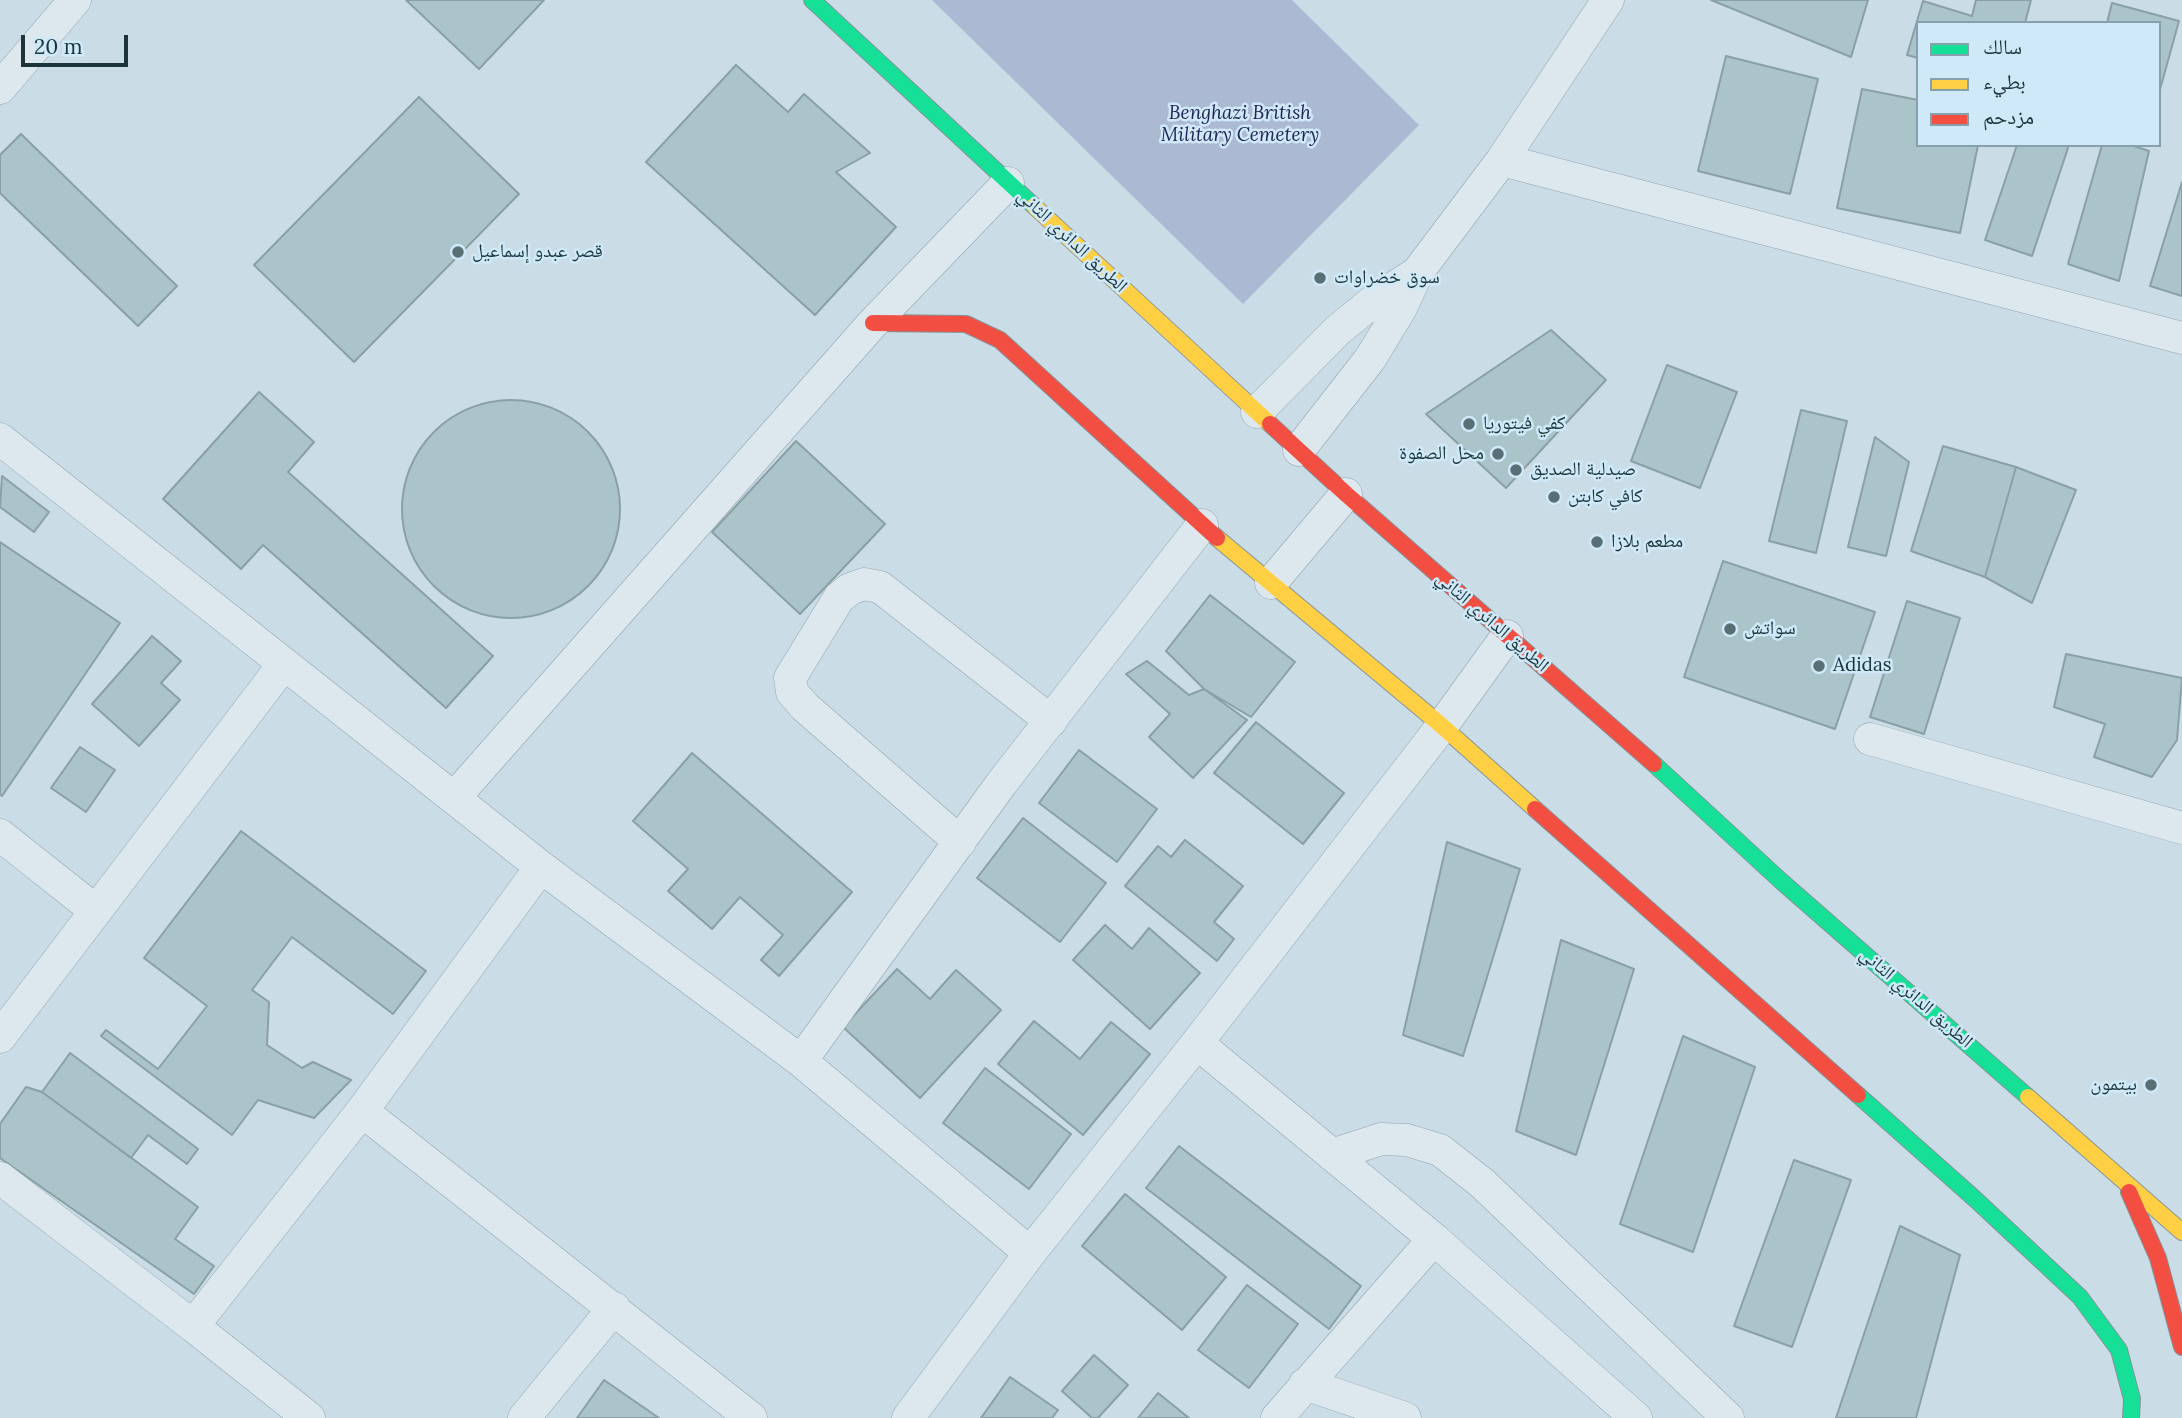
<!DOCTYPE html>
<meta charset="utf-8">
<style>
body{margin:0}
#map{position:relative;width:2182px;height:1418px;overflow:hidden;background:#cadce6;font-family:Lora,"Noto Naskh Arabic",serif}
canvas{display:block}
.legend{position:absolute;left:1916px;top:21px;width:245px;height:126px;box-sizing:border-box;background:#cfe9f8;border:2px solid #87a1ac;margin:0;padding:9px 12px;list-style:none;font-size:21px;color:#1b353a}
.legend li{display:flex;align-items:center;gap:14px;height:35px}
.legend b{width:35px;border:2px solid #87a1ac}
.scale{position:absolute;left:21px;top:35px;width:107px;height:32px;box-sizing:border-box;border:4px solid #1b353a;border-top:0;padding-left:9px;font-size:21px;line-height:24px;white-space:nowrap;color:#1b353a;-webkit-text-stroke:5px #cfe9f8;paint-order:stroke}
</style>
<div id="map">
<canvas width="2182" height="1418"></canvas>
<ul class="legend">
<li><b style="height:9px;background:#16e098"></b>سالك</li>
<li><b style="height:9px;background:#ffcf43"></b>بطيء</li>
<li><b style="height:9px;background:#f24e42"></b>مزدحم</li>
</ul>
<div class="scale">20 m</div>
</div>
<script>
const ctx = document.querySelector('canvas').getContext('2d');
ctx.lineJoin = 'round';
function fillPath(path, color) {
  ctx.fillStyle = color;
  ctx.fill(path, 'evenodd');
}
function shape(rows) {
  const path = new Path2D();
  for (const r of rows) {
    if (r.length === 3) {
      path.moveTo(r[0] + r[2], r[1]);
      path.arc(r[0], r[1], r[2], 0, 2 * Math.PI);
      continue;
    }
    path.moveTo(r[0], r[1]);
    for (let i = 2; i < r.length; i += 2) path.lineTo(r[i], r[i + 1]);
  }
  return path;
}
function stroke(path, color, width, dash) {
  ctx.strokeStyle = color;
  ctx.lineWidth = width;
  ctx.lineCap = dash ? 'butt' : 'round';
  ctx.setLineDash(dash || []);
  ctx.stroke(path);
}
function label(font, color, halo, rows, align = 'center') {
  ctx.font = font + ' Lora,"Noto Naskh Arabic",serif';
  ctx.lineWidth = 5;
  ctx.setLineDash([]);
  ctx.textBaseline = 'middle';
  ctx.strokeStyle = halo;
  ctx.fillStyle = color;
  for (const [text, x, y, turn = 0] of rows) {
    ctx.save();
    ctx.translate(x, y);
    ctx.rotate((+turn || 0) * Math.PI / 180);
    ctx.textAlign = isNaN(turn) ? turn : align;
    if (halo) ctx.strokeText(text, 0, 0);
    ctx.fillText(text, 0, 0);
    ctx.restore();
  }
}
const cemetery = shape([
 [932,0,1292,0,1419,125,1243,304]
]);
const building = shape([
 [406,0,544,0,479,69,406,0],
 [1711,0,1868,0,1851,57,1711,0],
 [1976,0,2031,0,2025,23,1918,23,1918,58,1907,55,1923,1,1972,16,1976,0],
 [2112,3,2179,21,2159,93,2159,23,2107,23,2112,3],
 [1726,56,1818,79,1790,194,1698,171,1726,56],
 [736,65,788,112,804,94,870,153,836,172,896,227,815,315,646,162,736,65],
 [1862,89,1918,100,1918,145,1978,145,1960,233,1837,208,1862,89],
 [419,97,519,194,354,362,254,265,419,97],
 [21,134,177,286,138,326,0,193,0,155,21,134],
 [2017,145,2069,145,2032,256,1985,240,2017,145],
 [2102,145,2131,145,2149,151,2119,281,2068,264,2102,145],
 [2182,182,2182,296,2150,286,2182,182],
 [1551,330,1606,380,1506,488,1426,414,1551,330],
 [1667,365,1737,392,1700,488,1631,461,1667,365],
 [259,392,314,442,288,472,493,656,446,708,263,545,241,569,163,499,259,392],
 [511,509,109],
 [1801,410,1847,421,1816,553,1769,541,1801,410],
 [1875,437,1909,462,1886,556,1848,547,1875,437],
 [796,441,885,524,800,614,712,532,796,441],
 [1943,446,2016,467,1985,577,1911,551,1943,446],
 [2016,467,2076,490,2032,603,1985,577,2016,467],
 [2,476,49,512,34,532,0,507,2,476],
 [0,542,120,623,2,796,0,795,0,542],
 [1723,561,1875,612,1835,729,1684,677,1723,561],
 [1210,595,1295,662,1251,717,1204,689,1166,651,1210,595],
 [1907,601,1960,618,1924,734,1870,717,1907,601],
 [152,636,181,661,161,683,180,700,139,746,92,704,152,636],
 [2066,654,2182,678,2177,740,2152,777,2094,757,2105,724,2054,707,2066,654],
 [1147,661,1189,695,1204,689,1247,720,1193,778,1149,737,1170,714,1126,674,1147,661],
 [1256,722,1344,793,1303,844,1214,773,1256,722],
 [80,747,115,770,86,812,51,788,80,747],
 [1079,750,1157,809,1117,862,1039,803,1079,750],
 [692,753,852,892,779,976,761,960,783,935,740,897,712,929,668,891,688,869,633,821,692,753],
 [1023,818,1106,883,1060,942,977,878,1023,818],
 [241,831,426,971,393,1014,292,937,252,990,269,1002,267,1045,302,1068,313,1062,351,1080,314,1118,258,1100,232,1135,101,1036,106,1030,158,1069,207,1006,144,958,241,831],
 [1185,840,1243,886,1214,922,1234,939,1217,961,1125,886,1158,846,1171,857,1185,840],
 [1447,842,1520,869,1463,1056,1403,1035,1447,842],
 [1105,925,1132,949,1149,928,1200,973,1150,1029,1073,960,1105,925],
 [1561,940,1634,969,1576,1155,1516,1131,1561,940],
 [897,969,930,999,956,970,1001,1010,920,1098,843,1027,897,969],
 [1034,1021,1080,1059,1111,1022,1150,1054,1083,1135,998,1064,1034,1021],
 [1683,1036,1755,1067,1693,1252,1620,1224,1683,1036],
 [70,1053,198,1149,187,1164,148,1135,131,1158,42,1092,70,1053],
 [985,1068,1071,1134,1029,1189,943,1123,985,1068],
 [26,1087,42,1092,198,1207,175,1239,214,1266,194,1294,0,1158,0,1124,26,1087],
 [1179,1146,1361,1286,1329,1329,1146,1188,1179,1146],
 [1794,1160,1851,1180,1792,1347,1734,1326,1794,1160],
 [1125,1194,1226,1277,1182,1330,1082,1246,1125,1194],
 [1900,1226,1960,1255,1916,1418,1836,1418,1900,1226],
 [1247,1285,1298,1324,1249,1388,1198,1350,1247,1285],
 [1094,1355,1128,1385,1098,1418,1092,1418,1062,1391,1094,1355],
 [1010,1377,1058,1410,1052,1418,981,1418,1010,1377],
 [604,1380,659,1418,577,1418,604,1380],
 [1158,1393,1189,1418,1138,1418,1158,1393]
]);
const street = shape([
 [0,88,75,0],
 [1502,160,2182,338],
 [1257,412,1338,330,1376,299,1417,273],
 [0,439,541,867,801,1061,1030,1253],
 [1299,450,1370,359,1401,308,1417,273,1502,160,1608,0],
 [1271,583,1346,494],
 [1870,739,2182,828],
 [454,798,873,323,1008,183],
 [0,835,96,911],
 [960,842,805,707,792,692,790,678,839,598,850,589,864,584,880,587,1051,721],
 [0,1037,284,664],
 [1197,1043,1434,1239,1636,1418],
 [801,1061,1001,784,1202,525],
 [362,1111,751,1418],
 [1332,1155,1381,1139,1407,1140,1440,1150,1482,1183,1728,1418],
 [0,1178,193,1326,362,1111,541,867],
 [193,1326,309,1418],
 [1305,1384,1405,1418],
 [524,1418,614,1308],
 [908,1418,1030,1253,1197,1043,1442,726,1507,636],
 [1277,1418,1434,1239]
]);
const fast = shape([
 [812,0,1034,206],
 [1654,764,1781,881,2028,1097],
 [1858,1095,1975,1199,2080,1297,2119,1350,2132,1399,2131,1418]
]);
const slow = shape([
 [1034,206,1270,424],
 [1217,538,1442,726,1535,809],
 [2028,1097,2182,1232]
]);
const jam = shape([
 [873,323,966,324,1000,340,1217,538],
 [1270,424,1346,494,1654,764],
 [1535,809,1858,1095],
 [2129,1192,2158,1258,2182,1347]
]);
const markers = [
 [458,252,7,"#586f76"],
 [1320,278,7,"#586f76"],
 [1469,424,7,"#586f76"],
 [1498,454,7,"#586f76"],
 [1516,470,7,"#586f76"],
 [1554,497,7,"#586f76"],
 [1597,542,7,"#586f76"],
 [1730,629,7,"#586f76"],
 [1819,666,7,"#586f76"],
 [2151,1085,7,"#586f76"]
];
const parkNames = [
 ["Benghazi British",1240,114],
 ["Military Cemetery",1240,136]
];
const streetNames = [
 ["الطريق الدائري الثاني",1072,241,43],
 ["الطريق الدائري الثاني",1492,622,41],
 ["الطريق الدائري الثاني",1916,998,41]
];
const poiNames = [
 ["قصر عبدو إسماعيل",472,252],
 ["سوق خضراوات",1334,278],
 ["كفي فيتوريا",1483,424],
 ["محل الصفوة",1484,454,"right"],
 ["صيدلية الصديق",1530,470],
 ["كافي كابتن",1568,497],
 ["مطعم بلازا",1611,542],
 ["سواتش",1744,629],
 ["Adidas",1833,666],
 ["بيتمون",2137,1085,"right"]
];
fillPath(cemetery, '#abb9d3');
fillPath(building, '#abc4ca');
stroke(building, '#89a1a6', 2);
stroke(street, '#94a4ab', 33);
stroke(fast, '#84949a', 18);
stroke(slow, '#84949a', 18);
stroke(jam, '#84949a', 18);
stroke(street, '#dde7ee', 32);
stroke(fast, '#16e098', 16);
stroke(slow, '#ffcf43', 16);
stroke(jam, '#f24e42', 16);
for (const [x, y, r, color] of markers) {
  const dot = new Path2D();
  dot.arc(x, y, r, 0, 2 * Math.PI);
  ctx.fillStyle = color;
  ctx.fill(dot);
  stroke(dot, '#cfe9f8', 2.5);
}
label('italic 19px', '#202558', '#cfe9f8', parkNames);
label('19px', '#1b353a', '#cfe9f8', streetNames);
label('19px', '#1b353a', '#cfe9f8', poiNames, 'left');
</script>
